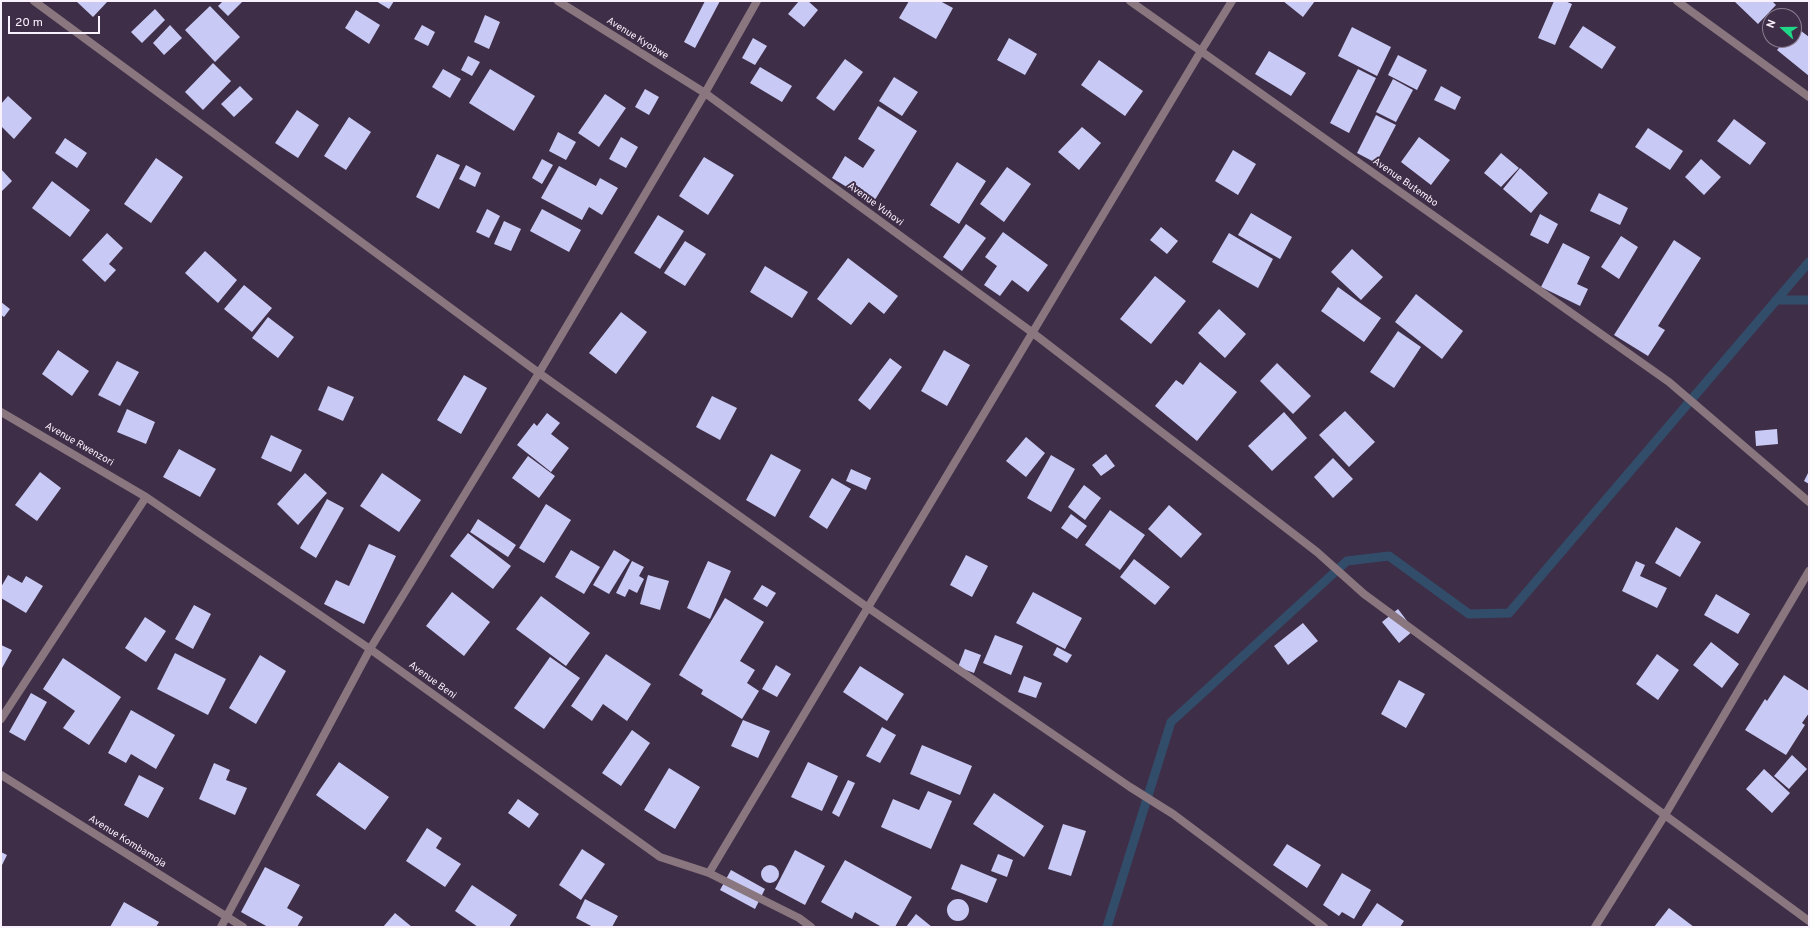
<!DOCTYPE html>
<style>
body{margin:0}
#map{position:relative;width:1810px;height:928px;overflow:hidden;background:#3f2e47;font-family:Overpass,sans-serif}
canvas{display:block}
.frame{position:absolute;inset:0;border:2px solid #faf1fe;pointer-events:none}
.north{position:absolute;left:1762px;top:8px;width:40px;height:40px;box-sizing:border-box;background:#3f2e47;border:1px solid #8a7c90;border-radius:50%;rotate:291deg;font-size:11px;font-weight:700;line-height:16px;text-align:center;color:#faf1fe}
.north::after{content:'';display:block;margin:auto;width:14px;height:18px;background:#1fd887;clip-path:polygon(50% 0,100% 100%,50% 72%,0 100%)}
.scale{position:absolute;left:8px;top:16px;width:92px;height:18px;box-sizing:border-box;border:2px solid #faf1fe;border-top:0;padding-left:5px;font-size:12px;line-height:14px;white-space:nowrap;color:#faf1fe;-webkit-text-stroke:3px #3f2e47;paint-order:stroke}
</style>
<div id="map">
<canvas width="1810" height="928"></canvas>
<div class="frame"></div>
<div class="north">N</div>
<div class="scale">20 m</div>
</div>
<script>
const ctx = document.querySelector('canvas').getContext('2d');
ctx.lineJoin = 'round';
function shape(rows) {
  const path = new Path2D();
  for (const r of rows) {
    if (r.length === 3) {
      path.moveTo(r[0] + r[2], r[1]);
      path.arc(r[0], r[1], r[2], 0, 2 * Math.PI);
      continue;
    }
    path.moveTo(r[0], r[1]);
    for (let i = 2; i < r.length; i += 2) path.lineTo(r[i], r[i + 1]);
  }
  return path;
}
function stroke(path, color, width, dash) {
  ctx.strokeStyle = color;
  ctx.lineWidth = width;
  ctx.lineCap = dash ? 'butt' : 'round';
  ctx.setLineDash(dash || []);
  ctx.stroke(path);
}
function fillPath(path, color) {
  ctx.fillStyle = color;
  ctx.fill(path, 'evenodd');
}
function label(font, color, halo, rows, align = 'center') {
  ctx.font = font + ' Overpass,sans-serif';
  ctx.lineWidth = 4;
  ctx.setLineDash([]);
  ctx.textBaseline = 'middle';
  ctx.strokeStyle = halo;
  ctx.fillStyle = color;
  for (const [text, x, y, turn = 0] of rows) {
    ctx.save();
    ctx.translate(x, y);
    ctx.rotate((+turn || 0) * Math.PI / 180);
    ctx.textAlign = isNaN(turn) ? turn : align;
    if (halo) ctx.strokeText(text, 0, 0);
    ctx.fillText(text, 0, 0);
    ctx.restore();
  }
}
const stream = shape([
 [1776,300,1809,300],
 [1107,927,1171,722,1347,561,1389,556,1469,614,1509,613,1809,262]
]);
const building = shape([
 [76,1,108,1,93,17],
 [223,1,243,1,228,16,218,6],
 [376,1,394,1,389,9],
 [705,1,720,1,695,48,684,42],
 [799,1,808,1,818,10,804,27,788,14],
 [909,1,940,1,953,8,936,39,899,18],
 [1283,1,1315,1,1303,17],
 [1554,1,1565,1,1572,4,1555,45,1538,38],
 [1734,1,1772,1,1776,5,1758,24],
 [210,6,240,37,215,62,185,30],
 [155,9,165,20,142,43,131,32],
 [356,10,380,25,369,44,345,28],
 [485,15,500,22,489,49,474,42],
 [170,25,182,38,164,55,153,43],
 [422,25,435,32,428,46,414,39],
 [1583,26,1616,47,1602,69,1569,47],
 [1352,27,1391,47,1377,76,1338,56],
 [1796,27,1809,37,1809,76,1777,50,1786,40,1794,40,1794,30],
 [753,38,767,46,755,65,742,58],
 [1009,38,1037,54,1025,75,997,60],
 [1269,51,1306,73,1291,96,1255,74],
 [1398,55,1427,70,1417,90,1388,75],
 [468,56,480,62,472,76,461,70],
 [845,59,863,72,834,111,816,98],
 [1099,60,1143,91,1125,116,1081,85],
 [213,63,231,81,203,110,185,92],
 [760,67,792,86,782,102,750,83],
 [443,69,461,79,450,98,432,87],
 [490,69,535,96,514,131,469,103],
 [1358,69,1376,78,1349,133,1330,123],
 [894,77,918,92,902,116,879,101],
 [1393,79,1413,90,1396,122,1376,112],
 [240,86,253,99,234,117,221,104],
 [1441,86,1461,97,1455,110,1434,100],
 [645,89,659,97,649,115,635,107],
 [605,94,626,108,599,147,578,133],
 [8,96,32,118,14,139,1,126,1,104],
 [878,106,917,131,873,203,832,178,845,156,863,168,875,150,858,139],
 [297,110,319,125,298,158,275,143],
 [1376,115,1396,125,1376,163,1357,153],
 [349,117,371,132,346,170,324,156],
 [1734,119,1766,143,1750,165,1717,141],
 [1082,127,1101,143,1079,170,1058,152],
 [1648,128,1683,151,1670,170,1635,147],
 [558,132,576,142,566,160,549,151],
 [621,137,638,147,626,168,609,159],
 [1419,137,1450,160,1431,185,1401,162],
 [65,138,87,153,77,168,55,153],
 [1233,150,1256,164,1238,195,1215,181],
 [1501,153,1519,168,1501,187,1484,173],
 [437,154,460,165,439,209,416,197],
 [704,157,734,175,708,215,679,196],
 [156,158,183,177,151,223,124,204],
 [542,159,553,165,542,184,532,178],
 [1701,159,1721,177,1704,195,1685,177],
 [957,162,986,181,959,224,930,205],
 [466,165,481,173,475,187,459,179],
 [559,166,596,186,600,178,618,188,602,215,589,207,582,220,541,198],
 [1007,167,1031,184,1004,222,980,204],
 [1520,168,1548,193,1531,213,1503,189],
 [1,169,12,181,1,192],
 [52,181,90,210,70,237,32,208],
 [1599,193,1628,208,1620,225,1590,211],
 [487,209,500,216,489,238,476,232],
 [542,209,581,230,569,252,530,231],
 [1251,213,1292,237,1280,259,1238,235],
 [1540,214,1558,224,1548,244,1530,235],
 [658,215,684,231,660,269,634,253],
 [504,221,521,229,511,251,494,244],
 [966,224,986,238,962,271,943,257],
 [1161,227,1178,241,1167,254,1150,240],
 [1003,232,1048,265,1028,292,1012,280,1000,296,984,285,997,266,985,257],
 [107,233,123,248,109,264,116,270,105,282,82,260],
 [1229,233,1273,259,1258,288,1212,262],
 [1621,236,1638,247,1619,279,1601,267],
 [1674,240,1701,258,1658,326,1665,330,1648,356,1614,335],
 [685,241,706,254,685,286,664,273],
 [1563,243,1590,257,1577,284,1588,289,1580,306,1541,287],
 [1352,249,1383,277,1361,300,1331,272],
 [205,251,237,280,218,303,185,273],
 [848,258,898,296,884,314,869,302,851,325,817,299],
 [765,266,808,292,792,318,750,292],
 [1155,276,1186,301,1151,344,1120,319],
 [244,285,272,308,252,332,224,309],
 [1338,287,1381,318,1364,342,1321,311],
 [1416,294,1463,331,1442,359,1395,322],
 [1,302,10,309,4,317,1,315],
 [1219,309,1246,334,1225,358,1198,333],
 [621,312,647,332,616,374,589,353],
 [268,317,294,337,278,358,252,338],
 [1398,331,1421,347,1394,388,1370,372],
 [58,350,89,371,72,396,42,374],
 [944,350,970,365,947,406,921,391],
 [890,358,902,367,870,410,858,400],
 [117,361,139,372,120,406,98,395],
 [1200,362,1237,392,1197,441,1155,406,1176,380,1183,385],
 [1277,363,1311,396,1293,414,1260,381],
 [464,375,487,388,461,434,437,420],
 [328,386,354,397,343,421,318,410],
 [712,396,737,408,720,440,696,427],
 [127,409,155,422,146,444,117,432],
 [1345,411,1375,442,1349,467,1319,435],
 [1284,412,1307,438,1272,471,1248,446],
 [547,413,560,423,551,434,569,448,551,472,517,445,534,423,537,426],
 [1777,429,1778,444,1756,446,1755,431],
 [271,435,302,450,291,472,261,458],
 [1026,437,1045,453,1026,477,1006,461],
 [179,449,216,469,200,497,163,477],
 [771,454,801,470,775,517,746,500],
 [1106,454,1115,466,1101,476,1092,465],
 [1051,455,1075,469,1051,512,1027,498],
 [528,456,555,476,539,498,512,478],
 [1333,458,1353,479,1333,498,1314,477],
 [851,469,871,478,866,490,846,481],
 [1809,471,1809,484,1804,481],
 [40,472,61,488,37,521,15,505],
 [305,473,327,493,298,525,277,504],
 [382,473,421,500,399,532,360,506],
 [832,478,851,489,827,529,809,517],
 [1084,485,1101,498,1085,520,1068,507],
 [327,499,344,508,316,558,300,548],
 [546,504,571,520,544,563,519,548],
 [1169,505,1202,534,1181,558,1148,529],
 [1110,510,1145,535,1120,570,1085,545],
 [1071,514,1087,526,1077,539,1061,528],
 [478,519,516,545,508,557,470,532],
 [1676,527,1701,542,1680,577,1655,563],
 [468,533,511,566,493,589,450,556],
 [369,544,396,556,364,624,324,604,336,580,349,586],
 [571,550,600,567,584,594,555,577],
 [614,550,630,560,609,594,593,585],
 [966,555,988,566,972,597,950,585],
 [1134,559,1170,587,1155,605,1120,577],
 [632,561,644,567,639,576,644,579,637,593,629,589,625,597,616,593],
 [708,561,731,571,710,619,687,608],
 [1636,561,1645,565,1640,576,1667,588,1657,608,1622,591],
 [8,575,22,583,26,576,43,586,26,613,1,598,1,587],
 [648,575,669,581,660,610,640,604],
 [762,585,776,593,767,607,753,599],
 [452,592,490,622,464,656,426,626],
 [1033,592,1082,618,1065,649,1016,623],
 [1716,594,1750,614,1738,634,1704,615],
 [541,596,590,633,566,666,516,629],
 [725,598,764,622,740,661,755,670,747,683,759,691,742,719,701,694,703,690,679,675],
 [194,605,211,614,193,649,175,639],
 [1398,609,1414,630,1399,643,1382,622],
 [145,617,166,631,146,662,125,648],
 [1303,623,1318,641,1288,665,1274,646],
 [995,635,1023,646,1011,675,983,663],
 [1711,642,1739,664,1722,688,1693,665],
 [1,645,12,650,1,670],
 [1057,647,1072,655,1067,663,1053,655],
 [965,649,981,655,974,673,958,667],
 [175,653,226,679,208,715,157,689],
 [606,654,651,684,627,721,603,704,592,721,571,706],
 [1657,654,1679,670,1658,700,1636,684],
 [260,655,286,671,256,724,229,708],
 [550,657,580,678,544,729,514,708],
 [63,658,121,697,89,745,63,728,75,711,43,689],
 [776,665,791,674,777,697,762,689],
 [860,666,904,694,887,721,843,692],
 [1784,675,1809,691,1809,713,1802,723,1805,725,1786,755,1745,730,1765,699,1767,701],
 [1024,676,1042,683,1036,698,1018,692],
 [1399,680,1425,694,1406,728,1381,714],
 [31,693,47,702,25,741,9,732],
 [131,710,175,735,156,769,131,754,126,763,108,753],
 [743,720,770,731,758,758,731,746],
 [882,727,896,735,880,763,866,756],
 [632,730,650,743,621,786,602,773],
 [922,745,972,766,960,795,910,774],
 [1792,755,1807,769,1789,789,1774,776],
 [339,762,389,797,365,830,316,795],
 [808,762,838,776,822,811,791,797],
 [214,763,230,770,226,780,247,788,235,815,199,799],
 [669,768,700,787,675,829,644,810],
 [1764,769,1790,793,1772,813,1746,789],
 [139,775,164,788,148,818,124,805],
 [848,780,855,783,839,817,832,813],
 [928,791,952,801,931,849,881,827,893,799,919,810],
 [994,793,1044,826,1024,857,973,824],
 [518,799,539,814,529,828,508,813],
 [1063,824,1086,831,1071,876,1048,869],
 [427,828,442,838,436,848,461,864,445,887,406,861],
 [1287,844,1321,865,1307,888,1273,865],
 [582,849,605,864,581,900,559,885],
 [795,850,825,866,805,905,775,889],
 [1,852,7,855,1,867],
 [998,854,1013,860,1007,877,991,871],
 [845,860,912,897,895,927,879,927,880,926,855,912,852,919,821,902],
 [961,864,997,879,987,903,951,889],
 [770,874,9],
 [265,867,300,885,287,908,303,917,297,927,268,927,241,912],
 [731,870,765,889,755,909,720,890],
 [1342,873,1371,890,1354,919,1342,912,1339,916,1323,905],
 [472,885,517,915,509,927,478,927,455,911],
 [958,910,11],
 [585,899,618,916,612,927,593,927,576,918],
 [124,902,159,922,156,927,110,927],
 [1377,903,1404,921,1400,927,1361,927],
 [1669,908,1694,927,1654,927],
 [395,913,412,927,383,927],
 [916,914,932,927,906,927]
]);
const street = shape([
 [34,1,539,373,867,607,1130,787,1173,814,1324,927],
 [558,1,705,93,1033,333,1317,552,1364,594,1809,921],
 [1130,1,1669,382,1809,502],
 [1677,1,1809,97],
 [1,412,146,497,370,649,660,857,709,873,799,918,811,927],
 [1,719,146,497],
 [1,775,243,927],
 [709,873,1201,51,1232,1],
 [221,927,370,649,539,373,705,93,757,1],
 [1595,927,1665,815,1809,571]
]);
const streetNames = [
 ["Avenue Kyobwe",637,39,32],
 ["Avenue Butembo",1405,183,35],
 ["Avenue Vuhovi",875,205,36],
 ["Avenue Rwenzori",79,445,30],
 ["Avenue Beni",432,681,36],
 ["Avenue Kombamoja",127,842,32]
];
stroke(stream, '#324d6a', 9);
fillPath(building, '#c8caf5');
stroke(street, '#89767f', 8);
label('10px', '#faf1fe', '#3f2e47', streetNames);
</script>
